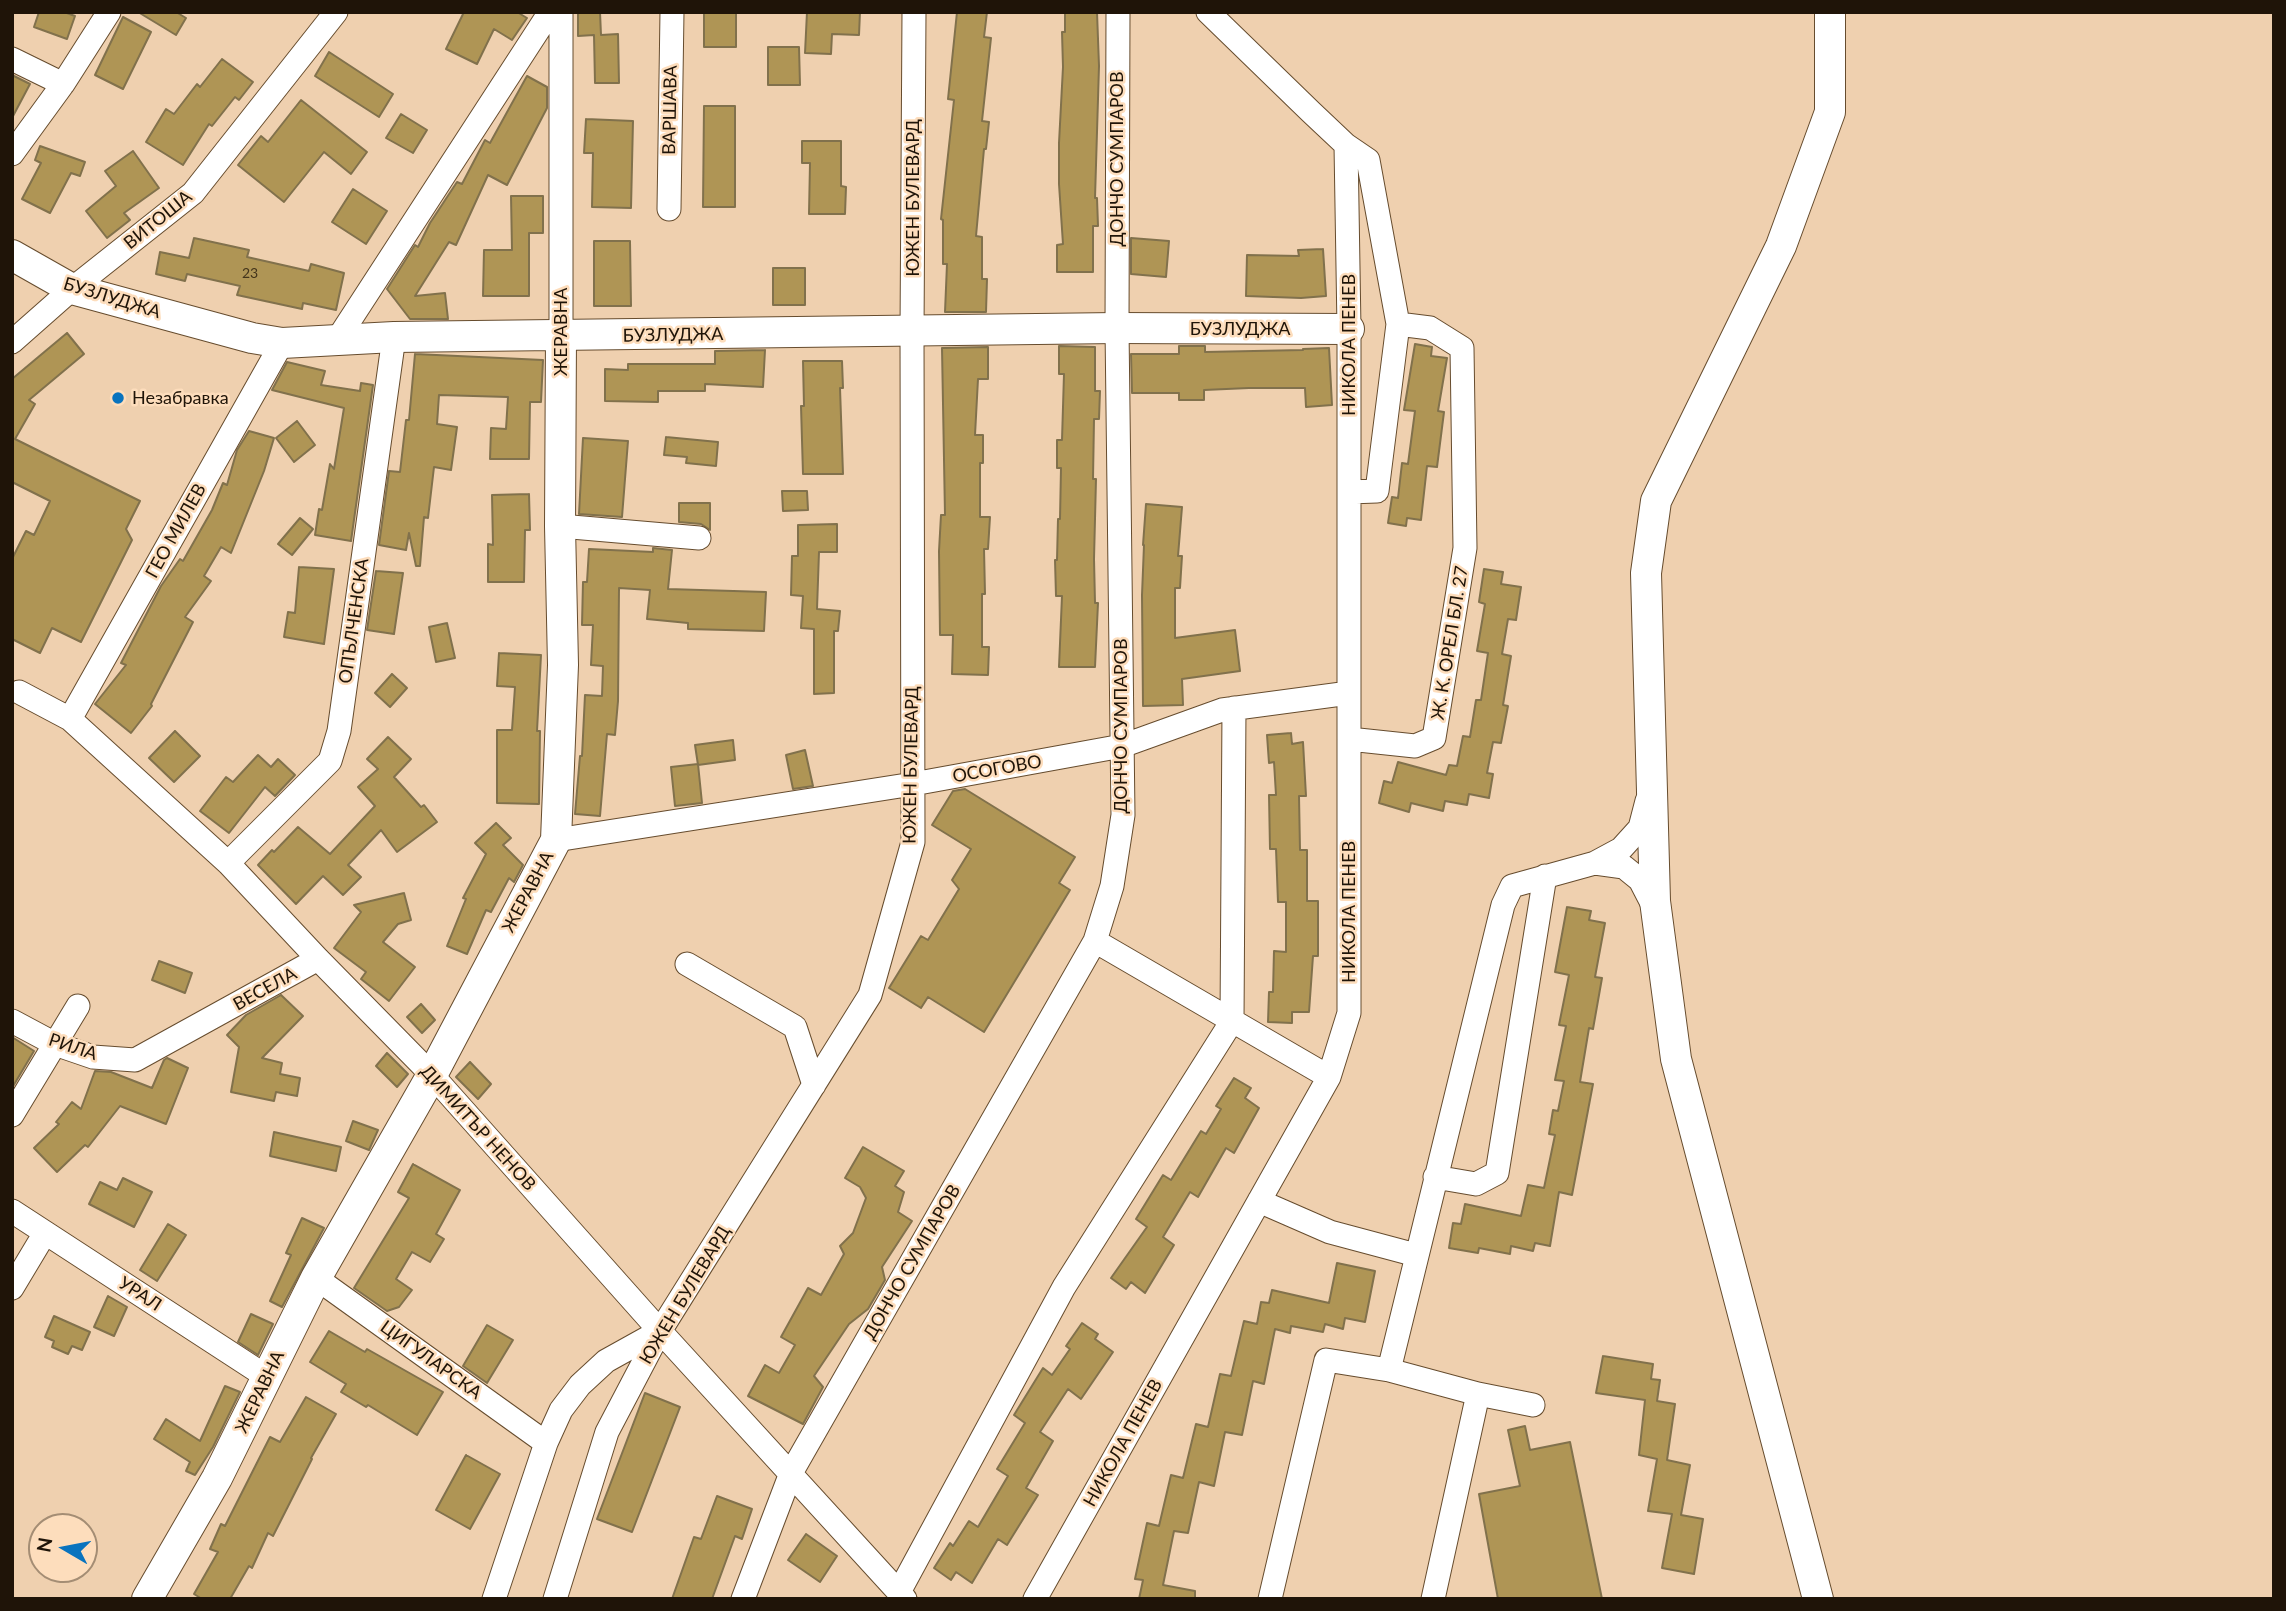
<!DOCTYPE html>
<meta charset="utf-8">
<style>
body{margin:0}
#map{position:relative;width:2286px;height:1611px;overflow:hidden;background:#efd0af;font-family:Lato,sans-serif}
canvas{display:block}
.frame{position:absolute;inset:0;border:14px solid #1f1408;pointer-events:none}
.north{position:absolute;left:28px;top:1513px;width:70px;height:70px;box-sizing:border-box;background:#fdddbc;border:2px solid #a48d74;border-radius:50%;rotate:280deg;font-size:19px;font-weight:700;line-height:28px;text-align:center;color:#1f1408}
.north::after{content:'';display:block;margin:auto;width:24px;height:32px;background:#0973be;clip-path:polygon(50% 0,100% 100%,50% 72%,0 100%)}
</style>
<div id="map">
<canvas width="2286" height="1611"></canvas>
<div class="frame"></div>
<div class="north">N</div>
</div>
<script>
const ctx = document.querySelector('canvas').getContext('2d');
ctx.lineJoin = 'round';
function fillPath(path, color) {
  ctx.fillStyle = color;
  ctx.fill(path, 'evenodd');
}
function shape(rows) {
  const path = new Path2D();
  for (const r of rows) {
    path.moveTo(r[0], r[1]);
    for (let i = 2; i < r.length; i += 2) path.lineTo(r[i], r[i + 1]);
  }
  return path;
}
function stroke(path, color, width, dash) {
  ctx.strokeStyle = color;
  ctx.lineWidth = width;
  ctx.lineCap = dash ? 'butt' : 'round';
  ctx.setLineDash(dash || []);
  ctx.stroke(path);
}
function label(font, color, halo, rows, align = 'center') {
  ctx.font = font + ' Lato,sans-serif';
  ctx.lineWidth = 5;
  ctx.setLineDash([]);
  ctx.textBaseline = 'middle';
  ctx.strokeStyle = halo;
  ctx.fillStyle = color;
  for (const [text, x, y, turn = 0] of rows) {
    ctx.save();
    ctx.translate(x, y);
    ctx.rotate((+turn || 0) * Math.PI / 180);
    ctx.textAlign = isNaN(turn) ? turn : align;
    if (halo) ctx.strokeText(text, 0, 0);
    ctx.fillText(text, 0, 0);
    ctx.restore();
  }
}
const building = shape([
 [39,12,64,12,75,16,67,39,34,27,39,12],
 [138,12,176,12,186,18,176,35,138,12],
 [464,12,517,12,527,18,512,40,494,29,477,64,446,49,464,12],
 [578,12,600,12,601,35,618,34,619,83,595,83,594,35,578,36,578,12],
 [704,12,736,12,736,47,704,47,704,12],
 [807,12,860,12,859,35,832,34,831,54,805,53,807,12],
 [957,12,987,12,984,37,991,38,982,121,989,122,986,149,984,149,976,236,982,237,982,279,987,279,986,312,945,312,947,264,943,264,943,220,941,219,954,100,948,99,957,12],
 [1065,12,1097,12,1099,66,1095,198,1097,198,1098,226,1093,226,1093,272,1057,272,1057,245,1063,244,1059,184,1059,143,1063,67,1062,32,1065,32,1065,12],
 [123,17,151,32,123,89,95,75,123,17],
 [768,47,799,47,800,85,768,85,768,47],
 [329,52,393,94,379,117,315,76,329,52],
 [222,59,253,82,239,100,235,97,212,126,209,124,183,165,146,142,166,109,174,114,197,84,200,87,222,59],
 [12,75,30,84,12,118,12,75],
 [527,76,547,87,547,108,507,185,488,175,456,245,449,242,415,296,445,293,448,319,410,319,387,289,415,245,418,247,430,223,457,182,462,184,485,140,490,143,527,76],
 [301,100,367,152,351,174,324,152,284,202,238,165,261,136,268,142,301,100],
 [704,106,735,106,735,207,703,207,704,106],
 [401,114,427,130,413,153,386,138,401,114],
 [586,119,633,121,631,208,592,207,593,153,584,153,586,119],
 [802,141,841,141,841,186,846,187,845,214,809,214,810,163,802,163,802,141],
 [40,146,85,162,80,176,71,173,50,213,22,199,41,163,35,160,40,146],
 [133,151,159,188,124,213,130,220,107,238,86,211,116,186,105,171,133,151],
 [353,189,387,211,366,244,332,222,353,189],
 [511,196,543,196,543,233,529,233,529,296,483,296,484,250,512,250,511,196],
 [194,238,249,250,247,257,309,271,311,264,344,273,336,310,303,303,302,309,237,295,240,286,187,274,185,281,156,274,160,252,189,258,194,238],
 [1131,238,1169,241,1166,277,1131,274,1131,238],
 [594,241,630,241,631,306,594,306,594,241],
 [1323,249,1326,296,1301,298,1246,296,1247,255,1299,256,1298,250,1323,249],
 [773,268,805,268,805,305,773,305,773,268],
 [67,333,84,354,29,400,35,404,15,439,140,501,126,529,132,540,81,642,52,628,40,653,12,639,12,559,26,531,34,535,50,501,12,482,12,379,67,333],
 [1415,344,1432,347,1431,356,1447,358,1438,411,1444,412,1437,467,1427,466,1421,520,1407,518,1406,526,1388,523,1392,497,1398,498,1402,463,1408,464,1415,411,1404,410,1415,344],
 [1059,346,1095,347,1095,391,1100,391,1099,419,1094,419,1093,479,1096,479,1094,559,1095,603,1098,603,1095,667,1059,667,1062,596,1056,596,1055,560,1057,560,1058,519,1060,519,1061,468,1057,468,1057,440,1062,440,1064,374,1059,374,1059,346],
 [1179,346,1205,346,1205,352,1303,350,1303,349,1329,348,1332,405,1306,407,1305,388,1249,388,1204,390,1204,400,1179,400,1179,393,1132,393,1131,354,1179,354,1179,346],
 [988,347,988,379,978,379,975,435,983,435,983,463,980,463,980,517,990,517,988,549,984,549,985,594,982,594,982,647,989,647,988,675,952,674,953,635,940,635,939,551,941,515,945,515,942,348,988,347],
 [765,350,763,387,705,384,705,391,658,391,658,402,605,401,605,369,628,370,628,364,715,364,715,351,765,350],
 [415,354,543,360,541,402,530,402,529,459,490,459,491,428,506,429,508,397,439,395,437,424,457,427,451,470,434,467,428,518,424,517,420,566,416,566,409,533,406,550,379,545,389,471,400,472,406,420,409,420,415,354],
 [803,361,842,361,843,388,840,388,843,474,803,474,801,406,804,406,803,361],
 [287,362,325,371,321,385,360,391,361,383,373,385,351,541,315,535,319,509,322,510,330,464,334,469,344,408,272,390,287,362],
 [297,421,315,445,294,462,276,438,297,421],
 [249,431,274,438,264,471,231,553,221,547,204,576,211,581,185,617,193,622,151,704,152,706,131,733,95,704,126,665,121,663,161,586,180,559,183,561,212,510,223,483,227,485,237,450,249,431],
 [666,437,718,442,716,466,686,463,687,457,664,455,666,437],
 [583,438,628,441,622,517,579,514,583,438],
 [782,491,807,491,808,510,783,511,782,491],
 [529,494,530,530,525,530,524,582,488,582,488,544,493,545,492,495,529,494],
 [679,503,710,503,710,530,701,524,679,522,679,503],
 [1146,504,1182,507,1178,556,1182,556,1180,588,1175,588,1175,638,1235,630,1240,671,1182,679,1183,705,1143,706,1142,595,1144,545,1143,545,1146,504],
 [300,518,313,529,292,555,278,544,300,518],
 [837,524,837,552,819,552,817,609,840,611,838,631,834,631,834,693,814,694,814,629,801,628,803,596,791,595,792,556,798,556,798,525,837,524],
 [653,548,672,550,668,589,766,592,764,631,688,629,688,623,647,619,650,590,619,588,618,701,615,735,607,734,600,816,575,814,580,756,582,756,585,695,602,696,603,666,591,665,593,625,582,625,583,582,587,582,589,549,653,552,653,548],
 [299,567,334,569,324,644,284,637,288,612,295,613,299,567],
 [1484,569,1503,572,1501,584,1521,587,1516,620,1508,619,1502,654,1511,656,1503,705,1508,706,1501,743,1493,742,1487,773,1493,774,1489,798,1469,794,1467,805,1445,801,1443,811,1411,803,1409,812,1379,803,1384,781,1392,783,1398,762,1446,775,1449,765,1457,766,1463,736,1470,737,1476,700,1481,700,1488,653,1477,651,1485,604,1479,602,1484,569],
 [376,571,403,573,394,634,367,630,376,571],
 [447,623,455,658,436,662,429,627,447,623],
 [499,653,541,655,537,731,540,731,539,804,497,803,497,730,512,730,515,687,497,686,499,653],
 [392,674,407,688,390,707,375,693,392,674],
 [175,731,200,756,174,782,149,758,175,731],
 [1291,733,1292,744,1303,742,1306,796,1299,796,1300,850,1307,850,1307,901,1318,901,1318,956,1313,956,1309,1012,1292,1012,1292,1023,1268,1022,1269,992,1273,992,1274,951,1286,952,1286,902,1278,902,1276,849,1270,849,1269,795,1276,795,1274,762,1269,763,1267,735,1291,733],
 [388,737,411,759,394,777,421,807,424,805,437,822,397,852,381,830,348,865,361,877,343,895,323,876,296,904,258,865,272,850,274,852,298,827,330,854,375,806,358,787,378,769,367,759,388,737],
 [733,740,735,760,698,765,695,745,733,740],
 [805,750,813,786,793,789,786,755,805,750],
 [258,755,271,767,278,759,295,775,275,796,265,787,229,833,200,811,226,777,233,782,258,755],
 [698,764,702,803,675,806,671,767,698,764],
 [965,789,1075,857,1059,883,1070,890,984,1032,928,997,921,1008,889,988,921,936,928,940,959,889,952,880,971,849,932,825,953,791,965,789],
 [496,823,511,838,503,845,523,865,514,882,509,878,491,912,486,910,467,954,447,946,466,899,463,898,486,854,475,843,496,823],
 [404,893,411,920,398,924,383,942,415,967,389,1001,361,979,366,972,334,948,361,912,354,905,404,893],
 [1567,907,1591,911,1589,920,1605,923,1595,977,1602,978,1593,1029,1589,1028,1580,1082,1593,1084,1572,1195,1559,1192,1550,1246,1535,1243,1533,1251,1511,1246,1510,1254,1479,1248,1478,1253,1449,1248,1453,1223,1461,1224,1465,1204,1521,1216,1528,1185,1544,1188,1555,1135,1549,1134,1553,1110,1558,1111,1564,1081,1555,1080,1566,1026,1559,1025,1569,975,1555,972,1567,907],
 [159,961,192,973,185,993,152,980,159,961],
 [281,995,303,1016,262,1058,282,1063,280,1074,300,1078,297,1096,276,1092,274,1101,231,1092,239,1047,227,1035,246,1015,281,995],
 [421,1004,435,1020,422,1033,407,1017,421,1004],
 [12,1037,34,1051,12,1088,12,1037],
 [387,1053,408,1074,397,1087,376,1066,387,1053],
 [167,1058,188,1068,166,1124,120,1106,88,1147,85,1145,57,1172,34,1148,59,1124,56,1122,72,1102,81,1109,95,1071,111,1072,152,1088,164,1060,167,1058],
 [470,1062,491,1084,478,1099,456,1077,470,1062],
 [1234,1078,1251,1088,1245,1098,1259,1108,1234,1153,1226,1148,1198,1197,1190,1192,1163,1237,1174,1245,1145,1293,1131,1282,1126,1289,1111,1278,1147,1227,1136,1219,1163,1175,1171,1180,1201,1131,1206,1134,1221,1109,1216,1106,1234,1078],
 [353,1121,378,1130,369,1150,346,1141,353,1121],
 [274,1132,341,1147,336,1171,270,1156,274,1132],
 [863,1147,904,1171,895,1186,904,1192,898,1212,912,1221,882,1267,885,1280,868,1309,849,1324,814,1376,823,1387,803,1424,748,1396,765,1365,779,1373,795,1345,781,1337,808,1288,821,1295,844,1254,840,1246,853,1233,866,1198,860,1187,845,1178,863,1147],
 [413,1164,460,1190,436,1234,444,1239,430,1262,412,1252,396,1279,412,1290,399,1307,387,1311,354,1288,409,1198,398,1192,413,1164],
 [123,1178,152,1192,134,1227,89,1204,100,1182,117,1190,123,1178],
 [302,1218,324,1228,282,1307,270,1301,291,1255,286,1253,302,1218],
 [168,1224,186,1235,157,1281,140,1270,168,1224],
 [1337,1263,1375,1271,1365,1322,1345,1318,1343,1329,1325,1324,1323,1332,1291,1326,1290,1333,1275,1329,1264,1384,1253,1381,1242,1435,1225,1432,1214,1486,1199,1482,1188,1533,1174,1531,1163,1585,1195,1591,1195,1599,1139,1599,1143,1580,1135,1579,1147,1523,1159,1526,1171,1475,1183,1478,1196,1424,1208,1427,1220,1374,1231,1376,1244,1321,1257,1324,1261,1302,1269,1303,1272,1290,1329,1303,1337,1263],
 [108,1296,127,1307,114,1336,94,1327,108,1296],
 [251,1314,273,1324,258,1355,238,1342,251,1314],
 [54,1316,90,1332,82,1350,72,1346,68,1354,52,1347,54,1341,45,1337,54,1316],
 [1082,1323,1098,1334,1095,1339,1113,1352,1081,1399,1068,1389,1040,1432,1053,1441,1026,1488,1038,1495,1007,1545,998,1539,972,1583,956,1572,951,1580,934,1568,950,1543,953,1546,969,1521,978,1527,1008,1476,997,1469,1025,1423,1014,1415,1043,1368,1052,1375,1070,1349,1066,1346,1082,1323],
 [487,1325,513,1340,487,1383,463,1366,487,1325],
 [329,1331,365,1352,367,1349,443,1392,417,1435,368,1405,366,1407,341,1392,346,1384,310,1362,329,1331],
 [1603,1356,1653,1364,1651,1379,1660,1380,1657,1401,1675,1404,1667,1460,1690,1465,1681,1515,1703,1519,1694,1574,1662,1568,1672,1514,1648,1511,1657,1459,1639,1455,1645,1400,1596,1393,1603,1356],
 [225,1386,240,1392,213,1447,195,1475,186,1471,190,1462,154,1439,166,1419,200,1441,225,1386],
 [645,1393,680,1407,632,1532,597,1519,645,1393],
 [306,1397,336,1414,311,1458,312,1459,273,1536,268,1533,252,1568,249,1566,230,1599,202,1599,194,1594,218,1552,210,1549,221,1524,225,1526,270,1437,280,1442,306,1397],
 [1525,1426,1530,1450,1570,1442,1602,1599,1498,1599,1479,1494,1520,1486,1508,1430,1525,1426],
 [466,1455,500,1474,470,1529,436,1510,466,1455],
 [717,1496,752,1509,742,1539,735,1536,712,1599,672,1599,694,1537,701,1539,717,1496],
 [806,1534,837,1556,820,1582,788,1560,806,1534]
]);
const minor = shape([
 [1208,12,1311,112,1346,145,1368,160,1398,324,1377,491,1349,492],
 [12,59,63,84],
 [12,154,63,84,109,12],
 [669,209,672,12],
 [561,336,561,12],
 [337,340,550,12],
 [12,342,72,289,193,193,336,12],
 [560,526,699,538],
 [19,692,70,719,228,863,318,959,432,1075,660,1331,905,1599],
 [70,719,282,343],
 [1349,739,1415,746,1434,738,1465,548,1462,348,1430,328,1398,324],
 [1647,801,1640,828,1621,849,1595,863,1624,867,1640,880,1654,907],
 [556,840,913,784,1122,746,1222,710,1349,693],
 [228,863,330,761,339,731,394,337],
 [1095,941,1329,1077],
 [687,964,795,1027,814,1085],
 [12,1021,55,1044,93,1057,135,1060,318,959],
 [12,1115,78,1006],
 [1435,1177,1476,1184,1497,1173,1545,876],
 [1259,1201,1330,1232,1416,1255],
 [12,1211,267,1377],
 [316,1278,546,1443],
 [12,1288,45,1233],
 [1478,1394,1533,1405],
 [899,1592,1064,1287,1232,1021,1234,708],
 [494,1599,546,1443,561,1410,580,1385,606,1361,660,1331],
 [555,1599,607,1432,660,1331,870,995,913,842,912,332,914,12],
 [743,1599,791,1473,1095,941,1112,886,1123,815,1117,328,1118,12],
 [1035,1599,1329,1077,1349,1013,1349,329,1346,145],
 [1270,1599,1326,1360,1389,1370],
 [1433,1599,1478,1394,1389,1370,1503,905,1512,886,1595,863]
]);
const tertiary = shape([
 [12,255,72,289,252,338,282,343,394,337,1117,328,1349,329],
 [147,1599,217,1478,316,1278,432,1075,556,840,563,665,560,526,561,336],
 [1818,1599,1676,1059,1655,901,1646,573,1656,501,1781,246,1830,112,1830,12]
]);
const markers = [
 [118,398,7,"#0973be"]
];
const numberNames = [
 ["23",250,273]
];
const streetNames = [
 ["ВАРШАВА",670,110,-89],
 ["ДОНЧО СУМПАРОВ",1117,159,-90],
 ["ЮЖЕН БУЛЕВАРД",913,198,-90],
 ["ВИТОША",158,220,-39],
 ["БУЗЛУДЖА",112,298,17],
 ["БУЗЛУДЖА",1240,329],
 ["ЖЕРАВНА",561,332,-90],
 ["БУЗЛУДЖА",673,335,-1],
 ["НИКОЛА ПЕНЕВ",1349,345,-90],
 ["ГЕО МИЛЕВ",176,531,-61],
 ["ОПЪЛЧЕНСКА",354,621,-82],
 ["Ж. К. ОРЕЛ БЛ. 27",1450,643,-81],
 ["ДОНЧО СУМПАРОВ",1121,726,-90],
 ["ЮЖЕН БУЛЕВАРД",911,765,-89],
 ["ОСОГОВО",997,769,-10],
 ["ЖЕРАВНА",528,892,-62],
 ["НИКОЛА ПЕНЕВ",1349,912,-90],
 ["ВЕСЕЛА",265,989,-29],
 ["РИЛА",73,1047,18],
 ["ДИМИТЪР НЕНОВ",478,1128,48],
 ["ДОНЧО СУМПАРОВ",912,1262,-60],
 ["УРАЛ",140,1294,33],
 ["ЮЖЕН БУЛЕВАРД",685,1295,-59],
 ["ЦИГУЛАРСКА",431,1360,36],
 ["ЖЕРАВНА",260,1392,-64],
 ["НИКОЛА ПЕНЕВ",1123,1443,-61]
];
const poiNames = [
 ["Незабравка",132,398]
];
fillPath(building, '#af9555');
stroke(building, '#81714c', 2);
stroke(minor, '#664c2e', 25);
stroke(tertiary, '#664c2e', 32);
stroke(minor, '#fff', 23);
stroke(tertiary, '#fff', 30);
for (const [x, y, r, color] of markers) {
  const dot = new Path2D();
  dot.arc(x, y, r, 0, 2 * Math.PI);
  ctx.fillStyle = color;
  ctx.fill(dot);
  stroke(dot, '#fdddbc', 2.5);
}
label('14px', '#43341b', null, numberNames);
label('18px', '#1f1408', '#fdddbc', streetNames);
label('18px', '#1f1408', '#fdddbc', poiNames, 'left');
</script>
